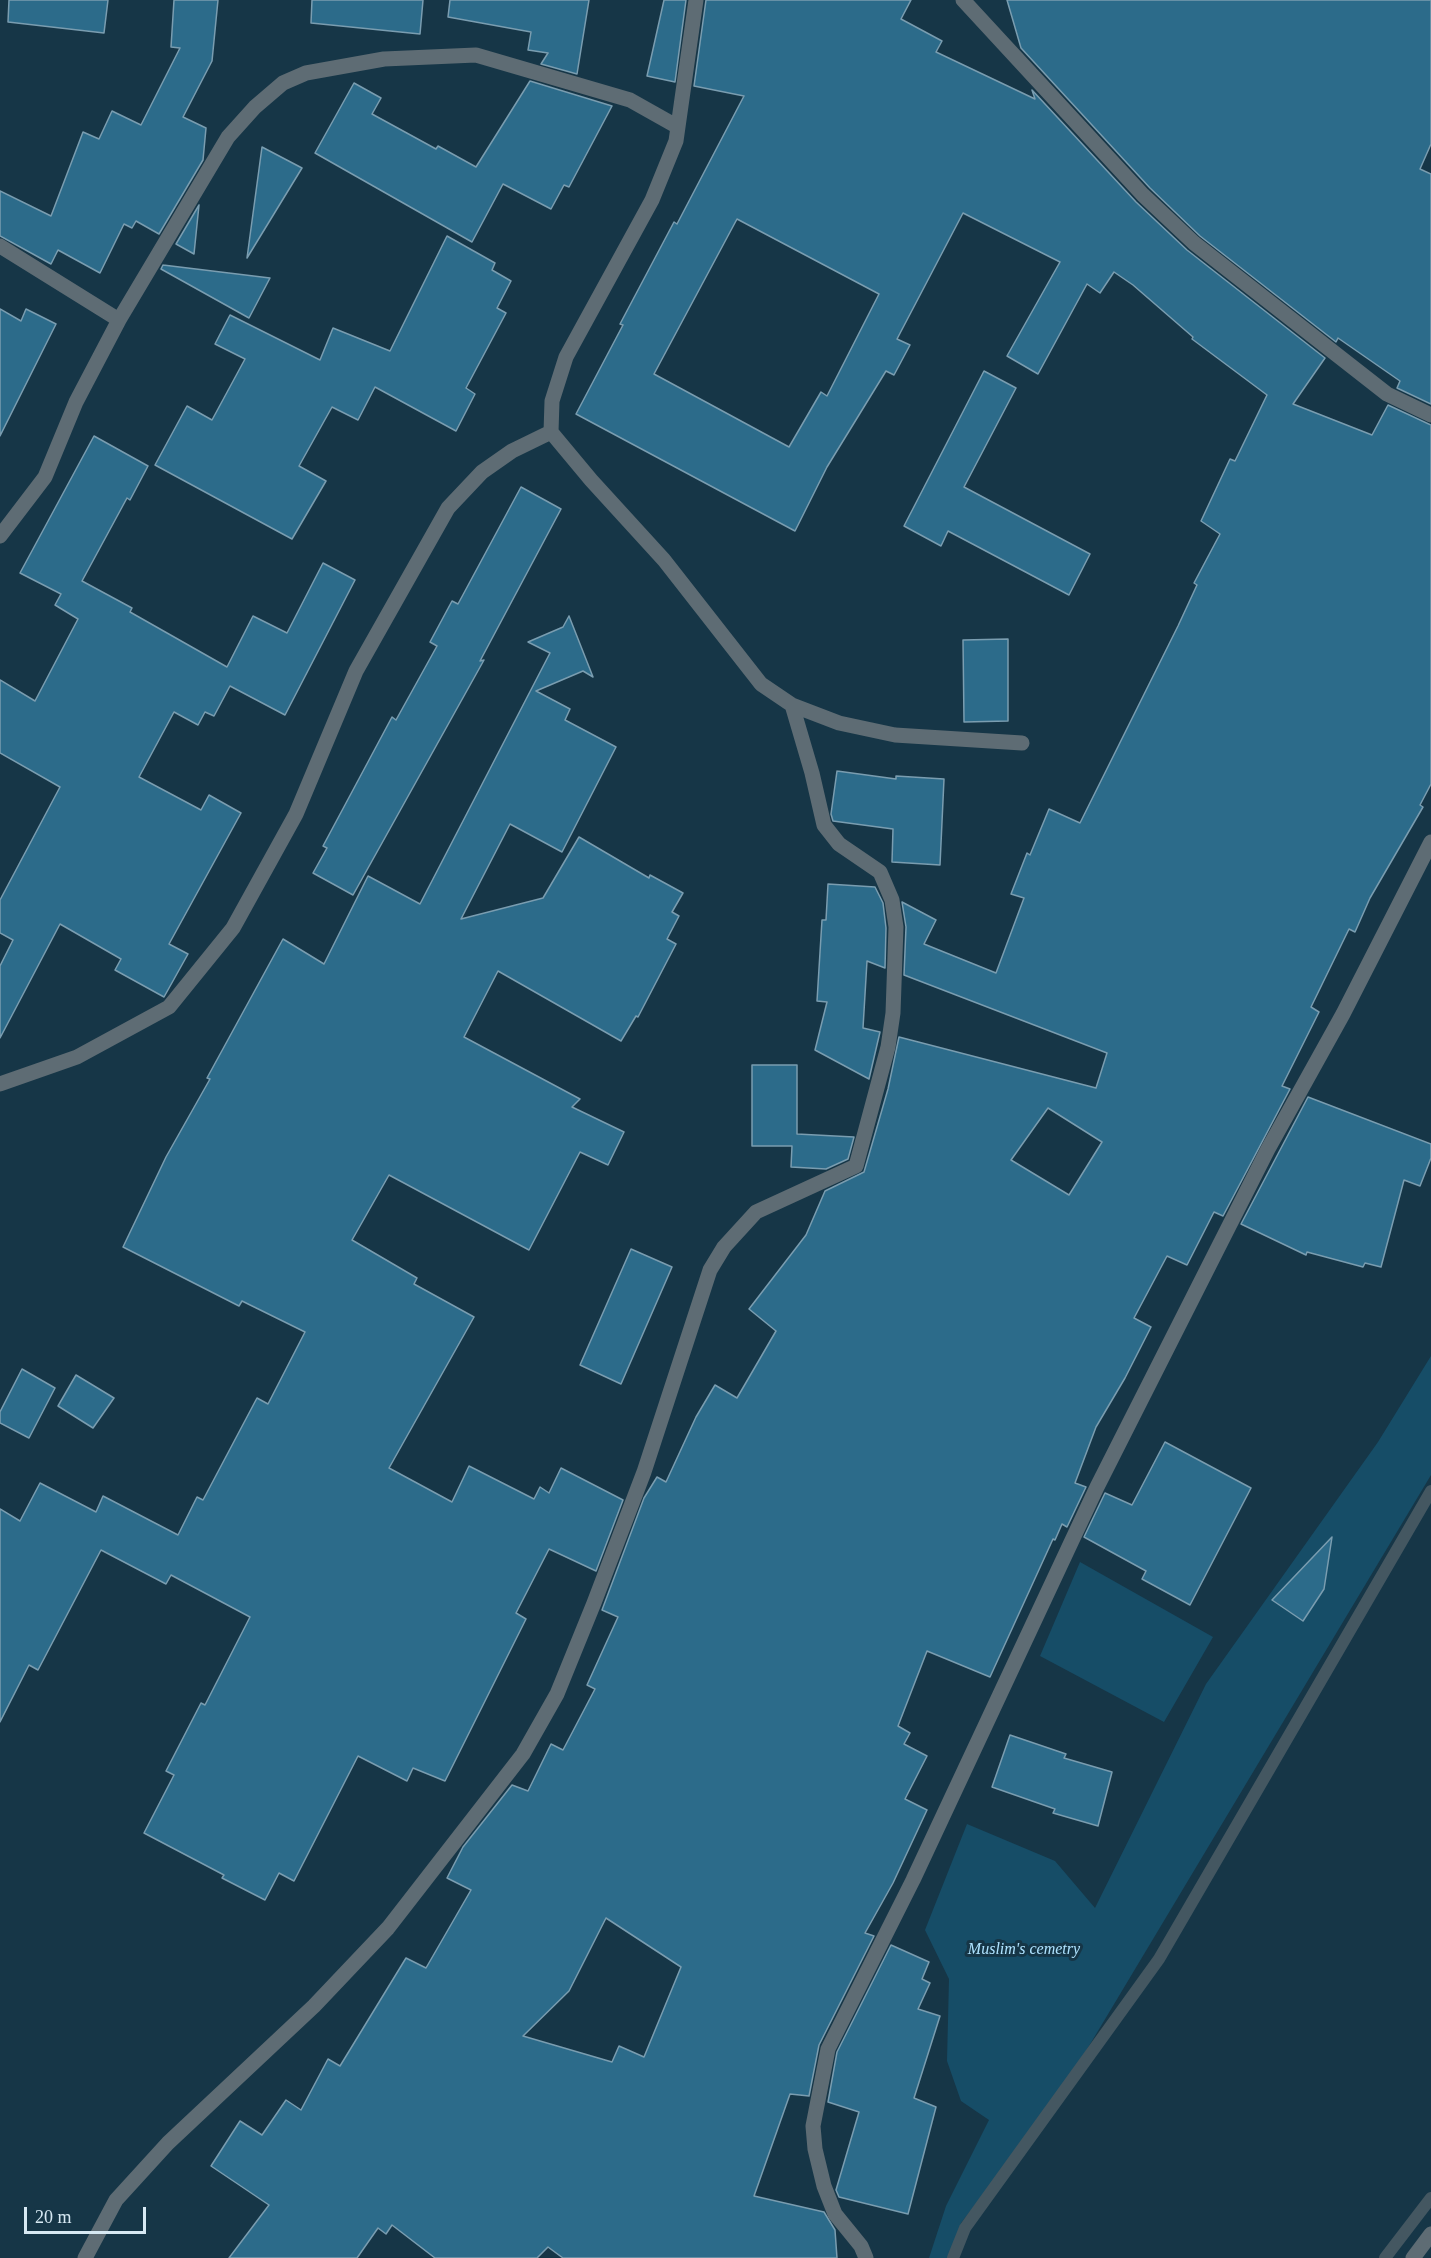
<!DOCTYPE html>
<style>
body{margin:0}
#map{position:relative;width:1431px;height:2258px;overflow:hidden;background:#163647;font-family:"Times New Roman",serif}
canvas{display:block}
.scale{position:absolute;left:24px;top:2207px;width:122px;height:27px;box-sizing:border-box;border:3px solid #d7e9f3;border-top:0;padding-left:8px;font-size:18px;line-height:21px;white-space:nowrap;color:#d7e9f3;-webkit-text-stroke:4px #163647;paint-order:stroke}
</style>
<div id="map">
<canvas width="1431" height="2258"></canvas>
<div class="scale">20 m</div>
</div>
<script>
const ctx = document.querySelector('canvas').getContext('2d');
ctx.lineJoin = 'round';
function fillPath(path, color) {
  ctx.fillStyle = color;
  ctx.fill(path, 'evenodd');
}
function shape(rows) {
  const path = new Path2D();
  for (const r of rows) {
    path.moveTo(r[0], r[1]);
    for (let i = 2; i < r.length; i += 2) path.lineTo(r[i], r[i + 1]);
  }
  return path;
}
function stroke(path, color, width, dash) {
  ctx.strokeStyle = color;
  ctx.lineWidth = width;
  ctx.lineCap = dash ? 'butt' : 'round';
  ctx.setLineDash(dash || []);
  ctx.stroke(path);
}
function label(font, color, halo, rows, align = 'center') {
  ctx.font = font + ' "Times New Roman",serif';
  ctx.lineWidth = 6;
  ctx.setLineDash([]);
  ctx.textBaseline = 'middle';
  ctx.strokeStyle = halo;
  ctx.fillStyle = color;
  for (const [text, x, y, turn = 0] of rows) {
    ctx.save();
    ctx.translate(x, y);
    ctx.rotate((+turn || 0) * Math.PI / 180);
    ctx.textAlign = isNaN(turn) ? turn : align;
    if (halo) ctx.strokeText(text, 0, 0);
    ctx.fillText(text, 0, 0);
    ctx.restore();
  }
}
const green = shape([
 [1431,1356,1431,1475,1059,2096,961,2223,949,2258,929,2258,946,2206,989,2120,961,2101,947,2061,949,1979,925,1930,967,1824,1055,1861,1095,1908,1206,1684,1378,1442],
 [1080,1562,1213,1637,1164,1722,1040,1656]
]);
const stream = shape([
 [953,2258,965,2228,1159,1959,1431,1491],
 [1385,2258,1431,2198]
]);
const building = shape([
 [9,0,108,0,104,33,8,22,9,0],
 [174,0,218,0,212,61,183,117,206,128,203,160,159,234,136,221,132,228,124,224,100,273,58,250,51,264,0,236,0,191,51,216,83,132,99,139,112,111,141,125,180,48,171,47,174,0],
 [312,0,423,0,420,34,311,23,312,0],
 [450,0,589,0,577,74,541,64,548,53,528,50,531,32,448,17,450,0],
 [664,0,686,0,675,82,647,76,664,0],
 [706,0,911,0,901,19,942,41,936,52,1035,99,1032,90,1136,202,1187,250,1325,358,1293,404,1372,435,1388,405,1431,425,1431,784,1420,805,1423,807,1370,898,1355,932,1349,929,1311,1007,1319,1012,1282,1086,1290,1089,1223,1216,1214,1212,1187,1265,1167,1256,1134,1318,1151,1327,1125,1378,1096,1427,1075,1483,1086,1487,1067,1527,1062,1524,1055,1540,1053,1539,990,1677,927,1651,898,1726,910,1733,904,1744,927,1756,905,1799,927,1810,893,1883,865,1933,874,1936,819,2045,809,2096,790,2094,754,2196,824,2212,835,2230,837,2258,563,2258,548,2247,537,2258,435,2258,392,2225,386,2234,378,2228,357,2258,229,2258,269,2205,211,2166,240,2121,262,2135,286,2100,301,2110,328,2059,340,2066,406,1958,426,1968,471,1890,447,1878,463,1847,512,1785,528,1791,551,1744,563,1750,595,1689,587,1685,618,1617,602,1610,644,1498,657,1477,666,1482,696,1417,715,1385,737,1398,776,1331,749,1309,806,1235,825,1191,864,1172,888,1089,899,1037,1096,1088,1107,1053,904,975,906,927,902,902,936,920,924,944,996,973,1024,898,1011,894,1027,853,1030,855,1049,809,1080,823,1178,626,1197,585,1194,583,1220,534,1201,521,1230,459,1235,461,1267,395,1192,339,1193,337,1133,285,1114,272,1100,293,1087,284,1038,374,1007,356,1060,262,963,213,897,339,910,345,894,375,886,371,827,467,795,531,576,414,623,325,620,324,674,222,677,224,744,96,694,86,706,0],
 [737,219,879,294,827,396,821,392,789,447,654,374,737,219],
 [1048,1108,1102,1142,1069,1195,1011,1160,1048,1108],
 [606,1918,681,1967,644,2057,619,2046,612,2062,523,2036,569,1991,606,1918],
 [1007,0,1431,0,1431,144,1420,169,1431,174,1431,404,1397,388,1400,381,1338,338,1336,342,1200,236,1150,188,1021,48,1007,0],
 [530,81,612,106,569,187,564,185,551,209,503,184,472,242,315,153,354,83,381,98,372,114,436,149,438,146,476,167,530,81],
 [262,147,302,168,247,258,262,147],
 [199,205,194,254,176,244,199,205],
 [447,236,495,263,492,270,511,281,497,308,506,313,466,388,475,394,456,431,375,387,358,420,332,407,299,466,326,481,292,539,155,465,187,406,212,420,245,359,215,344,230,315,320,360,333,328,390,351,447,236],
 [163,265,270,278,249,318,161,269,163,265],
 [0,309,21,321,26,309,56,324,0,436,0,309],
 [984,371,1016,388,964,487,1090,554,1069,595,948,531,941,546,904,526,984,371],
 [94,436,148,466,130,500,127,498,82,581,132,608,130,612,227,667,253,616,287,633,323,563,355,580,285,715,230,686,214,716,205,712,198,725,174,712,139,777,201,810,209,795,241,813,169,944,188,954,164,997,115,970,121,959,60,924,0,1038,0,966,13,940,0,933,0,900,60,787,0,753,0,680,35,701,78,619,55,605,61,594,20,573,94,436],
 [521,487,561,509,480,661,484,660,353,895,313,873,327,848,323,846,392,717,396,720,437,646,430,642,452,601,458,604,521,487],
 [569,616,593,677,583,671,536,691,570,709,565,720,616,747,562,852,510,824,461,919,543,898,579,837,649,878,650,875,683,893,672,912,679,916,667,939,676,944,638,1017,636,1016,621,1041,498,971,464,1037,580,1099,572,1107,624,1132,608,1165,580,1152,529,1250,389,1175,352,1240,417,1278,414,1284,474,1317,389,1468,452,1502,469,1466,534,1499,540,1487,549,1493,561,1468,623,1500,596,1571,549,1549,516,1613,526,1619,445,1781,413,1768,407,1781,358,1756,294,1881,279,1873,265,1900,222,1878,224,1875,144,1833,174,1775,166,1771,201,1703,205,1705,250,1617,171,1575,166,1584,101,1550,38,1670,29,1665,0,1722,0,1509,20,1521,40,1483,96,1512,103,1496,178,1535,197,1497,203,1500,257,1398,268,1404,305,1332,242,1301,239,1306,123,1247,166,1157,210,1079,207,1078,283,939,324,964,368,876,420,904,550,653,528,642,563,627,569,616],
 [1008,639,1008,721,964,722,963,640,1008,639],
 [837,771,896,779,896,776,944,779,940,865,892,862,893,829,833,821,831,814,837,771],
 [828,884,875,887,883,903,886,928,885,968,867,961,863,1028,880,1032,869,1079,815,1050,827,1002,817,1001,822,920,826,920,828,884],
 [752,1065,797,1065,797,1134,854,1137,848,1159,826,1169,791,1167,792,1146,752,1146,752,1065],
 [1308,1097,1431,1144,1431,1158,1420,1186,1404,1180,1381,1267,1365,1263,1363,1267,1307,1252,1306,1255,1241,1224,1308,1097],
 [631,1249,672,1267,621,1384,580,1365,631,1249],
 [22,1369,55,1388,29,1438,0,1423,0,1412,22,1369],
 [76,1375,114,1398,93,1428,58,1406,76,1375],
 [1165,1442,1251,1488,1190,1605,1142,1579,1146,1571,1084,1537,1105,1493,1132,1505,1165,1442],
 [1332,1537,1324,1589,1303,1621,1272,1600,1332,1537],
 [1010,1735,1066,1754,1064,1758,1112,1772,1098,1826,1053,1813,1055,1809,992,1787,1010,1735],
 [891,1945,929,1962,922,1979,930,1983,918,2009,940,2016,914,2098,936,2107,908,2214,839,2197,836,2190,859,2112,828,2102,837,2052,891,1945]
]);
const minor = shape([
 [696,0,676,141,652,200,566,357,552,401,551,432,591,480,664,560,761,684,792,705,839,723,895,735,1022,743],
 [963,0,1143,195,1194,243,1387,394,1431,415],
 [0,246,119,320],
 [0,536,45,477,76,402,119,320,228,137,255,107,283,83,306,73,384,59,476,55,630,100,678,127],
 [0,1084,77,1057,169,1007,233,928,296,814,356,671,448,508,482,472,512,451,551,432],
 [85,2258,116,2200,168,2143,314,2006,388,1928,523,1754,557,1694,594,1603,644,1472,710,1270,724,1247,756,1212,856,1166,888,1047,893,1013,896,927,892,900,880,872,839,844,824,825,812,773,792,705],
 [866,2258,861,2246,835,2214,824,2186,815,2149,813,2126,828,2049,913,1880,1097,1487,1268,1149,1343,1014,1431,842],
 [1413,2258,1431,2234]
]);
const parkNames = [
 ["Muslim's cemetry",1024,1950]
];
fillPath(green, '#164d67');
stroke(stream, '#445761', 12);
fillPath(building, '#2c6b8a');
stroke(building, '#7a9db0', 1.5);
stroke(minor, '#5e6c74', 15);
label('italic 16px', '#afe3ff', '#163647', parkNames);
</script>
